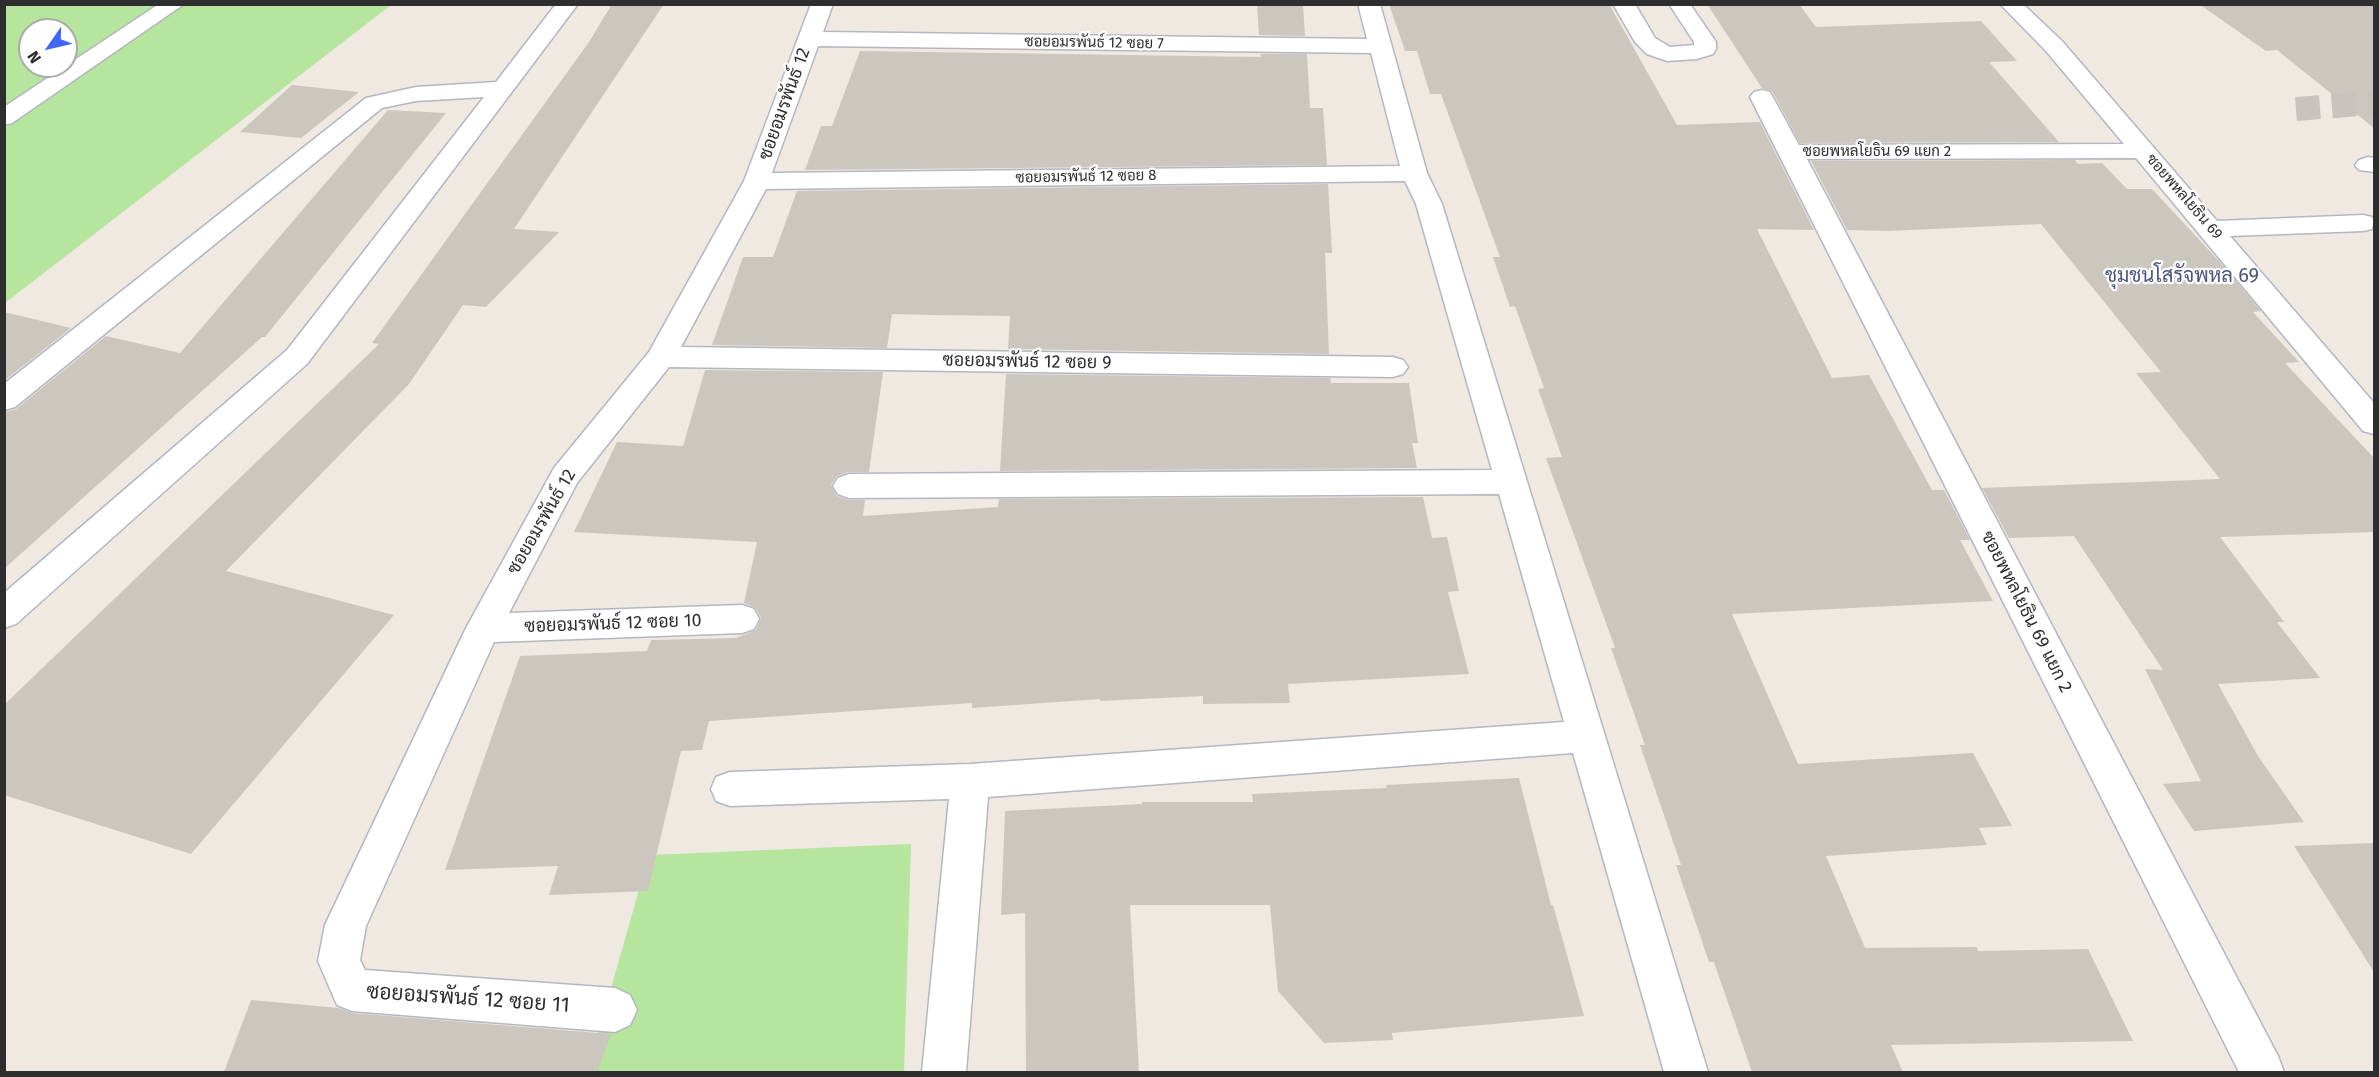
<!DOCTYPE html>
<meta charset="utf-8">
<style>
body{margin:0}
#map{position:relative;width:2379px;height:1077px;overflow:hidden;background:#efe9e1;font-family:"Fira Sans",sans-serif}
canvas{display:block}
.frame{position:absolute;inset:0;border:6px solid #2e2e2e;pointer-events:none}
.north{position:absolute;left:18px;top:18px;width:60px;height:60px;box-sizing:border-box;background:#fff;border:2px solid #ababab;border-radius:50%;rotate:236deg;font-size:16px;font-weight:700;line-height:24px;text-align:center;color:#2e2e2e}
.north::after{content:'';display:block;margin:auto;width:21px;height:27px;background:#4264fb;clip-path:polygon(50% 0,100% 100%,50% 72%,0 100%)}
</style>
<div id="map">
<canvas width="2379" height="1077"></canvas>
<div class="frame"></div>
<div class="north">N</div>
</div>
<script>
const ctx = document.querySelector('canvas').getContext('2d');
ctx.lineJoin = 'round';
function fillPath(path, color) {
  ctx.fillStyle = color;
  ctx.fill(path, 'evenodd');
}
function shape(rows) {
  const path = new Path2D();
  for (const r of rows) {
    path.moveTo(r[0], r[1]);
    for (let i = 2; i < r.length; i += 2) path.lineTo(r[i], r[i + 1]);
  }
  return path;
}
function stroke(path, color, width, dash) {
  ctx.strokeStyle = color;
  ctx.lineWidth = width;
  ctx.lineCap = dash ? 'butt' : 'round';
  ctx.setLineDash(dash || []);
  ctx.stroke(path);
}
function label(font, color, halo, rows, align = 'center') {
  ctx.font = font + ' "Fira Sans",Sarabun,sans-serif';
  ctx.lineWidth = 4.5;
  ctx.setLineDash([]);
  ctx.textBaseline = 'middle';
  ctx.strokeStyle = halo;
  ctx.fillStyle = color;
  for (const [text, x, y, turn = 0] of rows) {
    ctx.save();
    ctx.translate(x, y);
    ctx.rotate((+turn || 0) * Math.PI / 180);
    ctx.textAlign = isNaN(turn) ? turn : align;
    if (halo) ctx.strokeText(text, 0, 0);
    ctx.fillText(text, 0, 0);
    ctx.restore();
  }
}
const green = shape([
 [5,5,391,5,5,303],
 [30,30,66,30,66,66,30,66],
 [911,844,904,1072,587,1072,649,855]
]);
const building = shape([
 [612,4,664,4,514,229,559,232,486,307,463,305,409,384,226,571,394,615,191,854,4,795,4,705,379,344,372,343,589,42],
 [1257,4,1303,4,1305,36,1259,35],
 [1389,4,1609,4,1677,125,1760,122,1814,230,1757,229,1832,378,1869,375,1932,490,1944,490,1970,540,1960,540,1993,601,1732,614,1798,764,1973,753,2012,826,1979,828,1987,845,1826,856,1865,948,1977,947,1978,951,2088,949,2133,1041,1891,1045,1903,1072,1752,1072,1714,962,1709,962,1676,865,1681,865,1640,745,1645,745,1611,648,1615,648,1546,458,1562,457,1538,389,1544,388,1515,306,1510,307,1493,257,1500,257,1441,94,1430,94,1417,51,1405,51],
 [1707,4,1799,4,1816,27,1981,21,2017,61,1989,62,2059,142,1800,143,1772,91,1762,88],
 [2199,4,2374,4,2374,128,2277,50,2266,51],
 [860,51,1261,57,1260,54,1307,54,1310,108,1323,108,1327,165,805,170,821,126,832,126],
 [292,85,359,92,301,138,240,132],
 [388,110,446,113,265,337,262,337,4,569,4,412,16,409,106,336,180,353],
 [2075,160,2078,164,2102,163,2127,189,2152,189,2219,261,2261,311,2253,312,2299,362,2285,363,2374,458,2374,532,2220,537,2284,622,2277,622,2320,678,2218,684,2258,756,2304,822,2194,831,2163,784,2201,781,2145,669,2163,670,2074,536,2009,538,1982,488,2220,479,2136,373,2161,372,2041,224,1888,231,1847,230,1811,161],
 [1328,184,1332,253,1325,253,1329,354,1008,349,1010,316,930,315,892,314,887,348,712,345,743,257,773,257,797,191],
 [4,312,71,328,4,381],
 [705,370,883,372,869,472,848,472,837,476,831,485,837,496,849,500,865,500,863,516,998,507,999,499,1423,497,1432,538,1447,537,1459,591,1448,592,1469,674,1288,684,1290,703,1203,704,1203,696,1100,701,1100,699,972,708,972,703,709,721,702,750,681,751,648,891,549,895,558,866,445,870,520,656,647,651,651,640,736,638,756,630,761,618,756,608,744,603,757,542,574,532,617,442,683,446],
 [1006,374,1330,378,1331,383,1409,383,1418,443,1412,443,1417,468,1000,471],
 [1519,778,1551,905,1553,905,1584,1016,1392,1033,1393,1040,1324,1043,1278,991,1270,905,1130,905,1139,1072,1026,1072,1025,913,1001,915,1005,811,1142,804,1142,802,1253,802,1252,794,1387,788,1386,785],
 [2374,843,2374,972,2294,846],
 [251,1000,339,1008,352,1013,611,1034,597,1072,224,1072]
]);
const minorTunnel = shape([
 [2296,109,2374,103]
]);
const minor = shape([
 [159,4,184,4,12,123,4,125,4,107,159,4],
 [556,4,578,4,307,364,16,624,4,628,4,593,287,350,484,97,416,101,382,108,15,407,4,410,4,384,366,98,416,87,496,82,556,4],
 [811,4,833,4,823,32,1367,39,1358,4,1380,4,1427,173,1442,204,1708,1072,1664,1072,1573,753,988,797,966,1072,922,1072,949,799,730,806,716,801,711,789,716,777,730,772,970,764,1564,722,1499,494,849,498,838,494,833,486,838,478,849,474,1492,470,1416,204,1405,181,766,189,681,347,1393,357,1403,360,1408,367,1403,374,1393,377,669,367,577,483,509,613,742,605,754,609,759,619,754,629,742,633,494,642,366,926,360,960,365,970,615,988,630,995,637,1010,630,1025,615,1032,352,1011,337,1005,318,961,325,925,466,628,554,468,649,352,744,181,811,4],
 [818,46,1371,53,1400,166,772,173,818,46],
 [1613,4,1635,4,1655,38,1670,47,1694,45,1694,42,1669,4,1690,4,1716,42,1716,49,1713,54,1697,59,1667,61,1647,54,1635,42,1613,4],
 [2000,4,2023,4,2062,41,2217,221,2363,215,2372,217,2374,221,2372,229,2363,231,2230,236,2374,403,2374,434,2363,431,2136,158,1807,159,2278,1056,2284,1072,2239,1072,1750,97,1754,92,1762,90,1770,92,1799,145,2124,144,2046,51,2000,4],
 [2368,157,2374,158,2374,172,2359,170,2355,165,2359,160,2368,157]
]);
const farStreetnames = [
 ["ซอยอมรพันธ์ 12 ซอย 7",1094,43,1],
 ["ซอยพหลโยธิน 69 แยก 2",1877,152],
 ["ซอยอมรพันธ์ 12 ซอย 8",1086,177,-1],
 ["ซอยพหลโยธิน 69",2184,197,49]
];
const streetNames = [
 ["ซอยอมรพันธ์ 12",785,104,-70],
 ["ซอยอมรพันธ์ 12 ซอย 9",1027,362,1],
 ["ซอยอมรพันธ์ 12",542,522,-60],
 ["ซอยพหลโยธิน 69 แยก 2",2026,612,63],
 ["ซอยอมรพันธ์ 12 ซอย 10",613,624,-2]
];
const neighbourhoodNames = [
 ["ชุมชนโสรัจพหล 69",2182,276]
];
const nearStreetnames = [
 ["ซอยอมรพันธ์ 12 ซอย 11",468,999,4]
];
fillPath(green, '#b6e59e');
fillPath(building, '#cbc7bf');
stroke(minorTunnel, '#c8c4bd', 24, [24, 12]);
stroke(minor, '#b4b7c1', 3);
fillPath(minor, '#fff');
label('15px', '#2e2e2e', '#fff', farStreetnames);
label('18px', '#2e2e2e', '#fff', streetNames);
label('20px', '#4d5680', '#fff', neighbourhoodNames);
label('21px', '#2e2e2e', '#fff', nearStreetnames);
</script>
